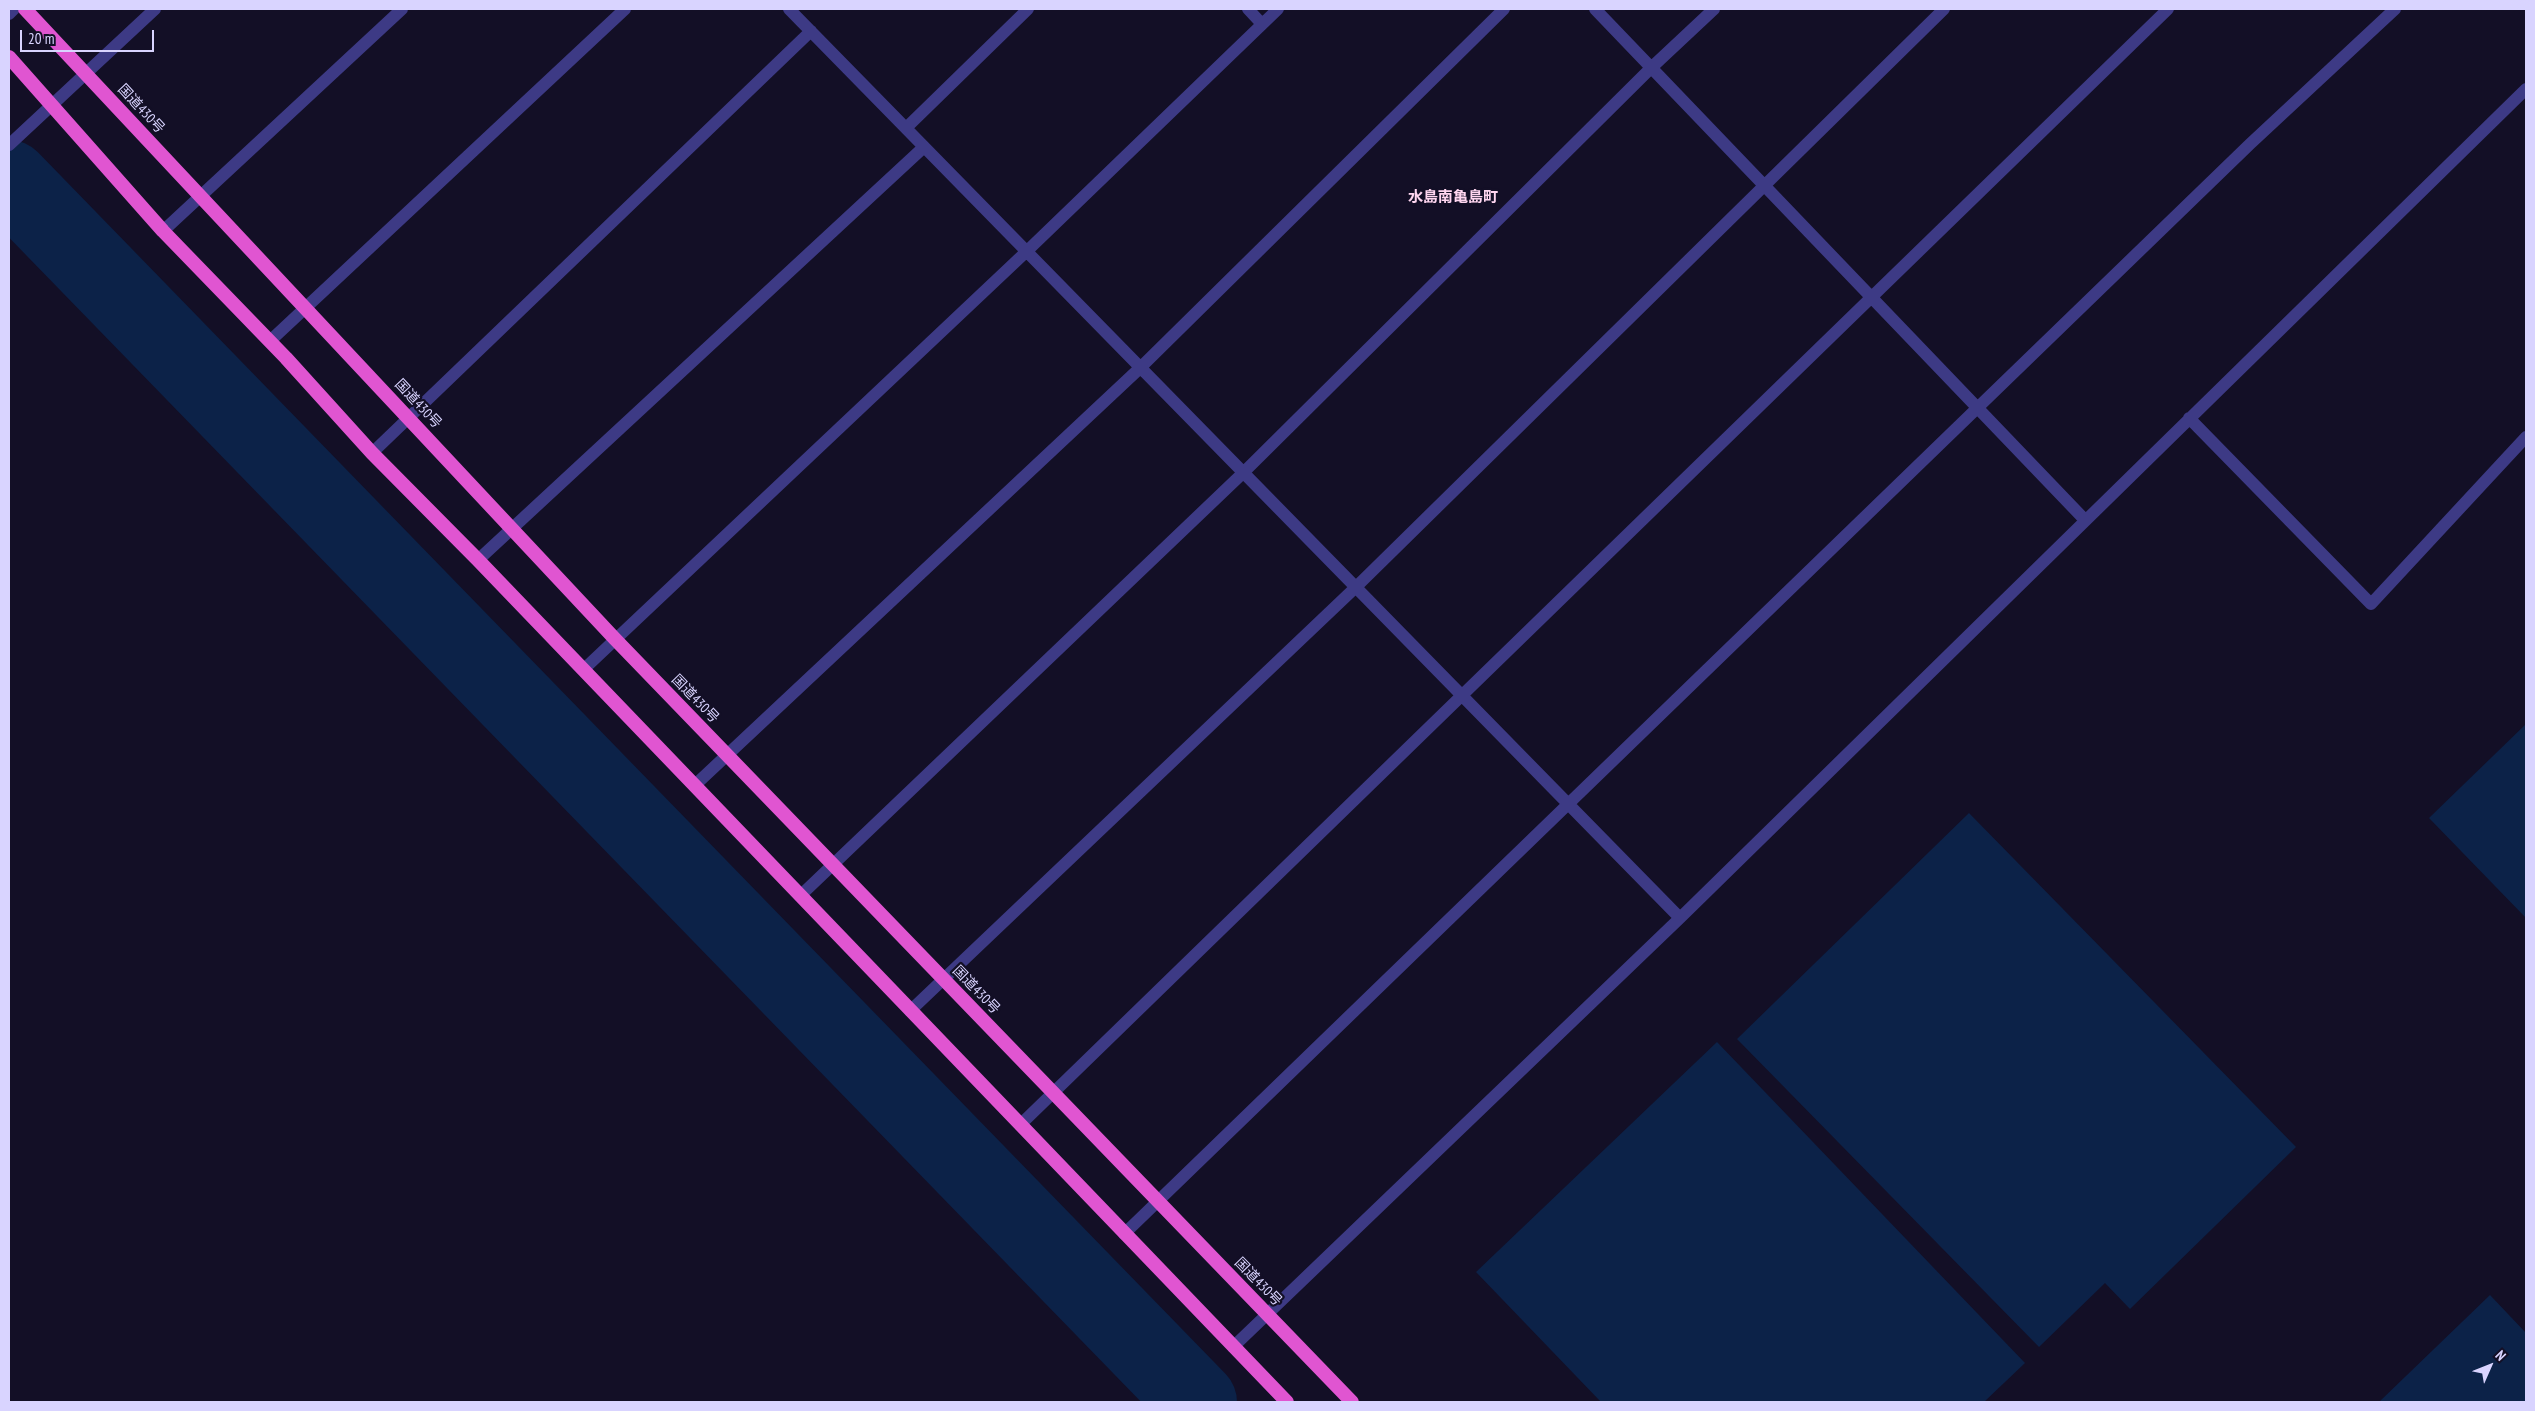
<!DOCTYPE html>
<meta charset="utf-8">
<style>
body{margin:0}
#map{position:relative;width:2535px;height:1411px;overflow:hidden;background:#130f26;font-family:"PT Sans Narrow",sans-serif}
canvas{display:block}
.frame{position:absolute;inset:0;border:10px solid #d9d4ff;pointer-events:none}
.north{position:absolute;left:2465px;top:1341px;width:50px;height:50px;-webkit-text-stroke:4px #130f26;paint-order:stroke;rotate:46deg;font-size:14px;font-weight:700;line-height:20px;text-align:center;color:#d9d4ff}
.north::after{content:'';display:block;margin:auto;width:18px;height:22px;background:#d9d4ff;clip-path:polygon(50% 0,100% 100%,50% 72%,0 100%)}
.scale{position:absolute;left:20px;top:30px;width:134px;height:22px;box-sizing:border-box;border:2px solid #d9d4ff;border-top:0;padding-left:6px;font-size:15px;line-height:18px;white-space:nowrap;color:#d9d4ff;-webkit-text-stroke:4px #130f26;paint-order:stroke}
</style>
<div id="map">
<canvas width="2535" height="1411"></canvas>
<div class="frame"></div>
<div class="north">N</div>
<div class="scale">20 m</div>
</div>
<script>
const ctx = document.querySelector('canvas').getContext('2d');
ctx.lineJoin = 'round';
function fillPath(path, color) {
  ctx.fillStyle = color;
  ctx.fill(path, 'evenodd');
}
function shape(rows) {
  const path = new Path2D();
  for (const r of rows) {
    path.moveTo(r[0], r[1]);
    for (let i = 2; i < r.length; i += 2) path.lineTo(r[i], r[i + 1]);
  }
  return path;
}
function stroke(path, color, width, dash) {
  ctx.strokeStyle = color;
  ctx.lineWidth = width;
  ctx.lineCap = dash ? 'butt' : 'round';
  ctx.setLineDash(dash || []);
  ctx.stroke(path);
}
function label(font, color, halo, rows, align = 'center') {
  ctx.font = font + ' "PT Sans Narrow","Noto Sans JP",sans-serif';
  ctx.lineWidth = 4.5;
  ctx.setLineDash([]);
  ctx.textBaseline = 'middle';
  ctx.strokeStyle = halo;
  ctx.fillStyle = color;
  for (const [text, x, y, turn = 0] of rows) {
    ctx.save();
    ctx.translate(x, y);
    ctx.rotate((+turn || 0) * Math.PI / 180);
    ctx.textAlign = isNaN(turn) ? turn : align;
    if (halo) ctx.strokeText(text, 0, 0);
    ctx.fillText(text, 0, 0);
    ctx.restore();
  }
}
const water = shape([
 [2526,724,2526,918,2429,818],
 [1969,813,2296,1147,2130,1309,2105,1283,2039,1347,1737,1039],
 [1717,1042,2025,1363,1984,1402,1601,1402,1476,1272],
 [2490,1295,2526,1333,2526,1402,2379,1402]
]);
const stream = shape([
 [9,222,1162,1402]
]);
const river = shape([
 [9,180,1197,1402]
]);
const minor = shape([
 [789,9,1680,918],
 [1248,9,1262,24],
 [1595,9,2085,520],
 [906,128,1028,9],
 [163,231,402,9],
 [270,341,625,9],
 [2189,418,2371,604,2526,437],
 [372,453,811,31],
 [478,560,924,147],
 [583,670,1027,251,1278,9],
 [694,786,1140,368,1504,9],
 [800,896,1244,472,1651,68,1714,9],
 [910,1011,1356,587,1944,9],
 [1020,1125,2168,9],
 [1124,1234,2250,144,2395,9],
 [1233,1347,1680,918,2526,89]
]);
const tertiary = shape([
 [9,14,14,9],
 [9,145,155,9]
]);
const trunk = shape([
 [25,9,615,639,1352,1402],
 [9,57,163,231,286,358,372,453,478,560,1287,1402]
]);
const streetNames = [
 ["国道430号",141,109,47],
 ["国道430号",418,404,47],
 ["国道430号",695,699,46],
 ["国道430号",976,990,46],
 ["国道430号",1258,1282,46]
];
const neighbourhoodNames = [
 ["水島南亀島町",1453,198]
];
fillPath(water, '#0c2248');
stroke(stream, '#0c2248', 14);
stroke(river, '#0c2248', 80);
stroke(minor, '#3d3a85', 12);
stroke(tertiary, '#3d3a85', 12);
stroke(trunk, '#e055d1', 14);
label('14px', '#d9d4ff', '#130f26', streetNames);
label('bold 15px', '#ffd6f0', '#130f26', neighbourhoodNames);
</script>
